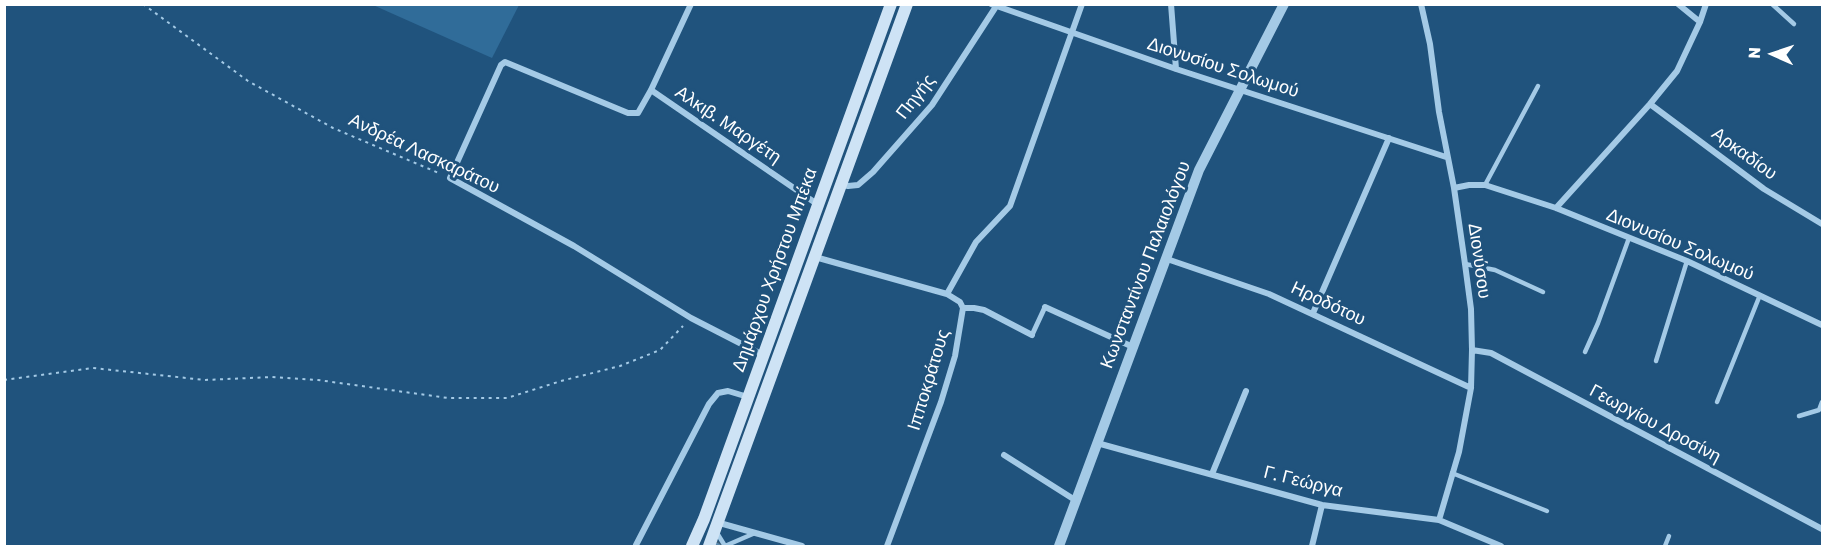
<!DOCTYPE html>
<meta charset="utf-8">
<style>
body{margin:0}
#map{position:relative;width:1827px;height:551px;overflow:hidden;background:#20537d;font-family:Rubik,sans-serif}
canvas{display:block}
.frame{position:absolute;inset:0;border:6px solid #fff;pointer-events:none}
.north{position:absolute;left:1743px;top:24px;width:60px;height:60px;-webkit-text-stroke:4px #20537d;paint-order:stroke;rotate:273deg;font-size:16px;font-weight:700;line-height:24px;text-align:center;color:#fff}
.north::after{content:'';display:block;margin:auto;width:21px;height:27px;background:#fff;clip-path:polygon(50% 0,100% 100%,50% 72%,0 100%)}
</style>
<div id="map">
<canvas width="1827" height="551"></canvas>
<div class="frame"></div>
<div class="north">N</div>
</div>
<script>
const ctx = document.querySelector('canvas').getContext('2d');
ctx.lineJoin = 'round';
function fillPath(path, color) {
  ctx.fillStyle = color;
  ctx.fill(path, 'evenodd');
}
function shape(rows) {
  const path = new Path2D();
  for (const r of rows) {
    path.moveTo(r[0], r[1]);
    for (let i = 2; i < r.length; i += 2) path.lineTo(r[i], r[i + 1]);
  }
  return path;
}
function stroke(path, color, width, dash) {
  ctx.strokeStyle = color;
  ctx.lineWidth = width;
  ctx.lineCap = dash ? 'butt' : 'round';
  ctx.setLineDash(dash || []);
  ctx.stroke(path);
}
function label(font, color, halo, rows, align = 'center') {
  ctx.font = font + ' Rubik,sans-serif';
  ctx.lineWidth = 6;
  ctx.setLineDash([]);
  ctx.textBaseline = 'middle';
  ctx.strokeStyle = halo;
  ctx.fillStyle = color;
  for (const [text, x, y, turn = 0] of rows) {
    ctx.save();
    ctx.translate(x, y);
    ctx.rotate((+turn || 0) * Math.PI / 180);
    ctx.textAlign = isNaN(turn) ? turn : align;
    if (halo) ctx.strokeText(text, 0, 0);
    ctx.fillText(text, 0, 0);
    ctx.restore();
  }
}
const green = shape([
 [373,5,519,5,492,58]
]);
const building = shape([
 [716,541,722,545,727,546,714,546,716,541]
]);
const path = shape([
 [143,4,248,81,333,128,441,174],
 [4,380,93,368,205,380,272,377,318,380,448,398,507,398,561,381,620,366,660,350,683,326]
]);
const service = shape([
 [1772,4,1794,24],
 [1485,185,1538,86],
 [1465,264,1495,270,1543,292],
 [1585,352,1598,323,1629,238],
 [1656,361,1687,261],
 [1717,402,1760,295],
 [1799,416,1819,410,1822,402],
 [1452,473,1547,511],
 [717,533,725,546],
 [725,546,755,533],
 [1665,546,1669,536]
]);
const pedestrian = shape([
 [1032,335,1045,307]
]);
const minor = shape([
 [691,4,651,90,638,113,628,113,505,62,501,65,450,178,574,246,691,318,763,355],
 [991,4,1176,69,1446,157],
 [1171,4,1176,69],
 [1421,4,1430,44,1439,112,1454,188,1465,264,1471,309,1472,350,1471,388,1459,452,1439,520],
 [1678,4,1700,22],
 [651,90,817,204],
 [1650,104,1764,189,1822,224],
 [841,184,848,186,858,185,873,172,932,105,997,5],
 [1454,188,1469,185,1485,185,1556,208,1687,261,1822,325],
 [1556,208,1650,104,1677,71,1700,22,1706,4],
 [815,257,947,294],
 [1167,259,1269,294,1471,388],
 [1045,307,1133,347],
 [963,308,974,308,984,310,1032,335],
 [1313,313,1389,138],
 [1472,350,1491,353,1822,529],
 [1097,443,1322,505,1439,520,1501,546],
 [1004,455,1075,500],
 [1212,474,1246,391],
 [716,522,802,546],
 [636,545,709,404,718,393,728,391,748,397],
 [887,546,941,402,955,356,963,308,960,302,947,294,976,242,1010,206,1082,4],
 [1312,546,1322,505]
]);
const tertiary = shape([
 [1059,546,1199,170,1284,4]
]);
const secondary = shape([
 [692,546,704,519,891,4],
 [709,546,907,4]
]);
const streetNames = [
 ["Διονυσίου Σολωμού",1223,68,18],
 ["Πηγής",916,97,-52],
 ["Αλκιβ. Μαργέτη",728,125,34],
 ["Ανδρέα Λασκαράτου",424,154,25],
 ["Αρκαδίου",1744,154,36],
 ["Διονυσίου Σολωμού",1680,245,23],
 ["Διονύσου",1479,261,82],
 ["Κωνσταντίνου Παλαιολόγου",1146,265,-69],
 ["Δημάρχου Χρήστου Μπέκα",775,270,-70],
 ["Ηροδότου",1328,304,25],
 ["Ιπποκράτους",929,380,-73],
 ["Γεωργίου Δροσίνη",1655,424,28],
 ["Γ. Γεώργα",1303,482,14]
];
fillPath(green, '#306c99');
fillPath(building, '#5989ae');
stroke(building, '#3e607a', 1.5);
stroke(path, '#a4cae6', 2, [3, 4.5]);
stroke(service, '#a4cae6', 4.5);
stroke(pedestrian, '#a4cae6', 5);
stroke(minor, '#a4cae6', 6);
stroke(tertiary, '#a4cae6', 10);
stroke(secondary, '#cee3f5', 12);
label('18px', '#fff', '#20537d', streetNames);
</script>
